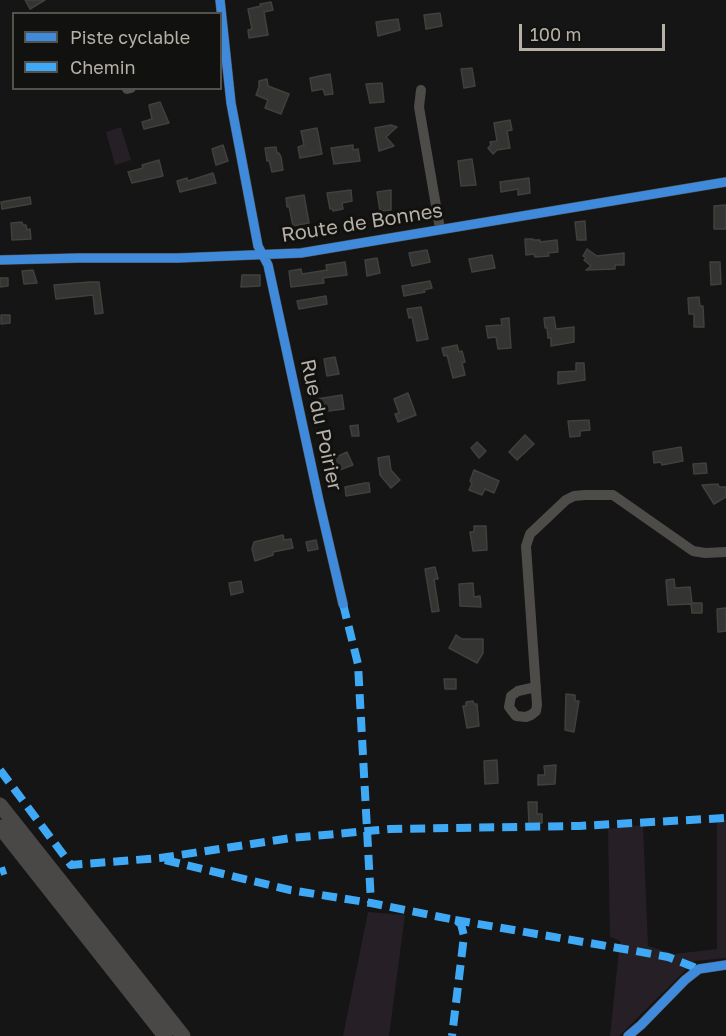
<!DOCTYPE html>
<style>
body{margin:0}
#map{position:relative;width:726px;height:1036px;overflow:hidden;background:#151515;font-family:"Golos Text",sans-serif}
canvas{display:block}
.legend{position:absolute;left:12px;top:12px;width:210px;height:78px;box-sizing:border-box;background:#11110f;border:2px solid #53514c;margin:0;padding:8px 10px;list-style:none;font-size:18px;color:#b6b0a7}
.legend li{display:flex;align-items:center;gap:12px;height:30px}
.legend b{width:30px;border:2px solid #53514c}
.scale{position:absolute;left:519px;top:24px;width:146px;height:27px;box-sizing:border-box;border:3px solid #b6b0a7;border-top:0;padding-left:8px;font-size:18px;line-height:21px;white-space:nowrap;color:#b6b0a7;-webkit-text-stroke:4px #11110f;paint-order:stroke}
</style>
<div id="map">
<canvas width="726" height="1036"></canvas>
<ul class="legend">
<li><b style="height:8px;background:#408adc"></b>Piste cyclable</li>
<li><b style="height:8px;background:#3fa9f5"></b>Chemin</li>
</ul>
<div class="scale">100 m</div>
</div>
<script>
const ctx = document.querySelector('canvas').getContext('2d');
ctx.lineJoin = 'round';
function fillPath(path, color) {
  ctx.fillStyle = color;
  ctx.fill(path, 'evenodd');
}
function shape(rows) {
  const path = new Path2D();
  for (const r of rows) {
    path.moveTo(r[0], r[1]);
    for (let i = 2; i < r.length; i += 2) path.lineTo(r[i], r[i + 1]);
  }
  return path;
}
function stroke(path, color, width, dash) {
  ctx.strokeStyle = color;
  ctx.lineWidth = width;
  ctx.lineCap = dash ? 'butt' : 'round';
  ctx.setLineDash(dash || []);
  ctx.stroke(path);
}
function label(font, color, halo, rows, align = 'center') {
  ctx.font = font + ' "Golos Text",sans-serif';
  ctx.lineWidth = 6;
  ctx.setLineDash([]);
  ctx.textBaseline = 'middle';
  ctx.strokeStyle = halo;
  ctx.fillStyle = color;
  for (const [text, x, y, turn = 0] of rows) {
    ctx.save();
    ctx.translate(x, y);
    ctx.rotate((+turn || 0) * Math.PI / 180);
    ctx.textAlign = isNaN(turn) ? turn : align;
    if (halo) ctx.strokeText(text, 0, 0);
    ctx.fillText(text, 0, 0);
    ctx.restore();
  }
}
const green = shape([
 [121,127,131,160,115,165,106,132],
 [717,820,726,820,726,958,695,961,619,1036,610,1036,620,941,610,937,608,829,643,825,648,946,674,954,717,949],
 [368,912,405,915,389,1036,343,1036]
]);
const building = shape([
 [25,0,45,0,30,9,25,0],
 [271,2,273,10,264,12,268,35,249,38,248,30,252,29,248,9,261,6,260,4,271,2],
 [440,13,442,26,426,29,424,15,440,13],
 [398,19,400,30,378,36,376,22,398,19],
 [472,68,475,86,464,88,461,69,472,68],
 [330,74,333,94,325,95,323,89,312,91,310,78,330,74],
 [267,79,268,86,289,94,281,114,265,108,268,100,256,95,259,87,259,81,267,79],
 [382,83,384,102,370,103,366,84,382,83],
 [160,102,169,123,144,129,142,122,152,119,149,105,160,102],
 [510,120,512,130,507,131,510,148,497,150,493,154,488,148,491,145,490,142,497,141,494,123,510,120],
 [391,125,397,127,386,137,394,146,379,151,375,128,391,125],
 [317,128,322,154,300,158,298,147,304,145,301,131,317,128],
 [223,145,228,161,216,165,212,149,223,145],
 [353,145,353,150,358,149,360,161,334,164,331,148,353,145],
 [276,147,277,153,279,153,281,157,283,170,272,172,269,160,267,161,265,148,276,147],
 [472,159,476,185,461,186,458,161,472,159],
 [159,160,163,176,132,183,128,172,143,168,142,165,159,160],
 [213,173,216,183,180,192,177,181,187,178,188,181,213,173],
 [529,178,530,193,518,195,518,189,501,192,500,182,529,178],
 [351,190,352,201,342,203,343,209,333,211,333,209,330,209,327,193,351,190],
 [391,190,391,210,380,211,377,192,391,190],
 [304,195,309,223,293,226,289,206,287,207,286,198,304,195],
 [30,197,31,204,2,209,1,202,30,197],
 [726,205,726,229,714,229,714,206,726,205],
 [585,221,586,240,577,240,575,222,585,221],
 [22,222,23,225,26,225,27,230,30,229,31,239,12,240,11,223,22,222],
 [525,239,533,239,534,240,540,240,540,242,557,240,558,252,548,253,549,256,535,257,534,254,526,255,525,239],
 [587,249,597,256,624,253,624,265,615,265,615,269,586,270,591,266,584,260,586,258,583,256,587,249],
 [427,250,430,262,412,266,409,253,427,250],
 [492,255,495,268,472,272,469,259,492,255],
 [377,258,380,273,367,276,365,260,377,258],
 [345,262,347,275,323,278,324,283,291,287,289,271,301,269,302,274,327,270,326,265,345,262],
 [710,262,720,262,721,284,711,285,710,262],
 [33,270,37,283,24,284,22,271,33,270],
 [242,275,260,275,260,286,241,287,242,275],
 [0,278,8,278,8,286,0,287,0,278],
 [430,281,432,288,424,290,425,292,404,296,402,286,430,281],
 [89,282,99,282,103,313,95,314,93,295,56,299,54,285,89,282],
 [326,296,327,304,299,309,297,301,326,296],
 [699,297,700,306,703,306,704,327,694,327,694,314,689,314,688,298,699,297],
 [421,307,428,339,417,341,412,317,409,318,407,309,421,307],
 [1,315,10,315,10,323,1,324,1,315],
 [554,317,556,329,574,327,574,342,551,346,551,338,548,338,547,328,545,328,544,318,554,317],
 [509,318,511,348,498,349,496,337,488,338,486,326,502,325,501,319,509,318],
 [457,345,459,352,462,351,465,362,462,363,465,375,453,378,447,355,444,356,442,348,457,345],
 [335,357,339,374,327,376,324,359,335,357],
 [576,363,584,363,585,380,558,384,558,372,576,371,576,363],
 [408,393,416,415,398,422,395,414,399,413,394,399,408,393],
 [342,395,344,409,320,412,317,399,342,395],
 [589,420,590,430,580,431,580,436,570,437,568,421,589,420],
 [358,425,359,436,352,436,350,426,358,425],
 [525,435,534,444,517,460,509,452,525,435],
 [477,442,486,451,479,458,471,448,477,442],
 [681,447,683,461,662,465,661,462,654,463,653,452,681,447],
 [347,452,353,465,331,473,330,460,347,452],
 [389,456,391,470,400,480,391,488,380,475,378,458,389,456],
 [706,463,707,473,694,474,693,464,706,463],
 [474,470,499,481,494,493,485,489,482,495,469,490,472,483,470,481,474,470],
 [365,483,369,483,370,492,346,496,345,487,365,483],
 [718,484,719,487,726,487,726,497,714,504,702,485,718,484],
 [474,526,486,526,487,550,473,551,470,532,474,532,474,526],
 [283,535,284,540,291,539,293,548,273,552,273,555,255,561,252,549,254,542,283,535],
 [316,540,318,549,308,551,306,542,316,540],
 [435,567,438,579,434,579,439,611,432,612,425,569,435,567],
 [674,579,675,588,690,587,692,603,702,603,702,613,692,613,691,604,668,605,666,580,674,579],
 [241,581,243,592,231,595,229,583,241,581],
 [473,583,474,597,480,596,481,607,460,606,459,584,473,583],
 [726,608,726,631,718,632,717,609,726,608],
 [456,635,462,639,483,639,483,653,477,663,449,648,456,635],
 [444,679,456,679,456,689,445,689,444,679],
 [566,694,575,695,575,701,579,701,574,732,565,730,566,694],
 [473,701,474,704,477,704,479,726,467,728,463,706,466,706,466,702,473,701],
 [497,760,498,783,485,784,484,761,497,760],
 [556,765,555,784,538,785,538,775,545,775,544,766,556,765],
 [528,802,537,802,537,814,542,814,542,823,529,824,528,802]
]);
const minor = shape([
 [220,0,231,103,258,246,268,265,319,501,343,604],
 [127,89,131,88],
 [421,90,419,107,440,229],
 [0,260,79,258,178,258,301,253,726,182],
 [536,687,518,691,511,696,509,707,516,716,526,717,531,715,536,711,537,705,526,546,530,534,566,500,574,496,585,495,613,495,693,551,705,553,726,552],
 [628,1036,641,1025,685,980,699,969,726,965]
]);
const highway = shape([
 [0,805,183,1036],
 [0,827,165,1036]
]);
const quiet = shape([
 [343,604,358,664,371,903],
 [0,770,71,865,160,858,291,838,390,829,579,826,726,818],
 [165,860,290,890,371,903,455,920,461,924,464,936,452,1036],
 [0,872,6,870],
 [455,920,630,950,668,957,699,969]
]);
const cycleway = shape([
 [220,0,231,103,258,246,268,265,319,501,343,604],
 [0,260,79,258,178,258,301,253,726,182],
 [628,1036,641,1025,685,980,699,969,726,965]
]);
const streetNames = [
 ["Route de Bonnes",362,223,-9],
 ["Rue du Poirier",321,425,78]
];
fillPath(green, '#261f25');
fillPath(building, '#343433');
stroke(building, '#41403d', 1.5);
stroke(minor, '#4e4c49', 10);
stroke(highway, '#4a4846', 15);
stroke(quiet, '#3fa9f5', 8, [15, 8]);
stroke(cycleway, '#408adc', 9);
label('20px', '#b6b0a7', '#11110f', streetNames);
</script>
